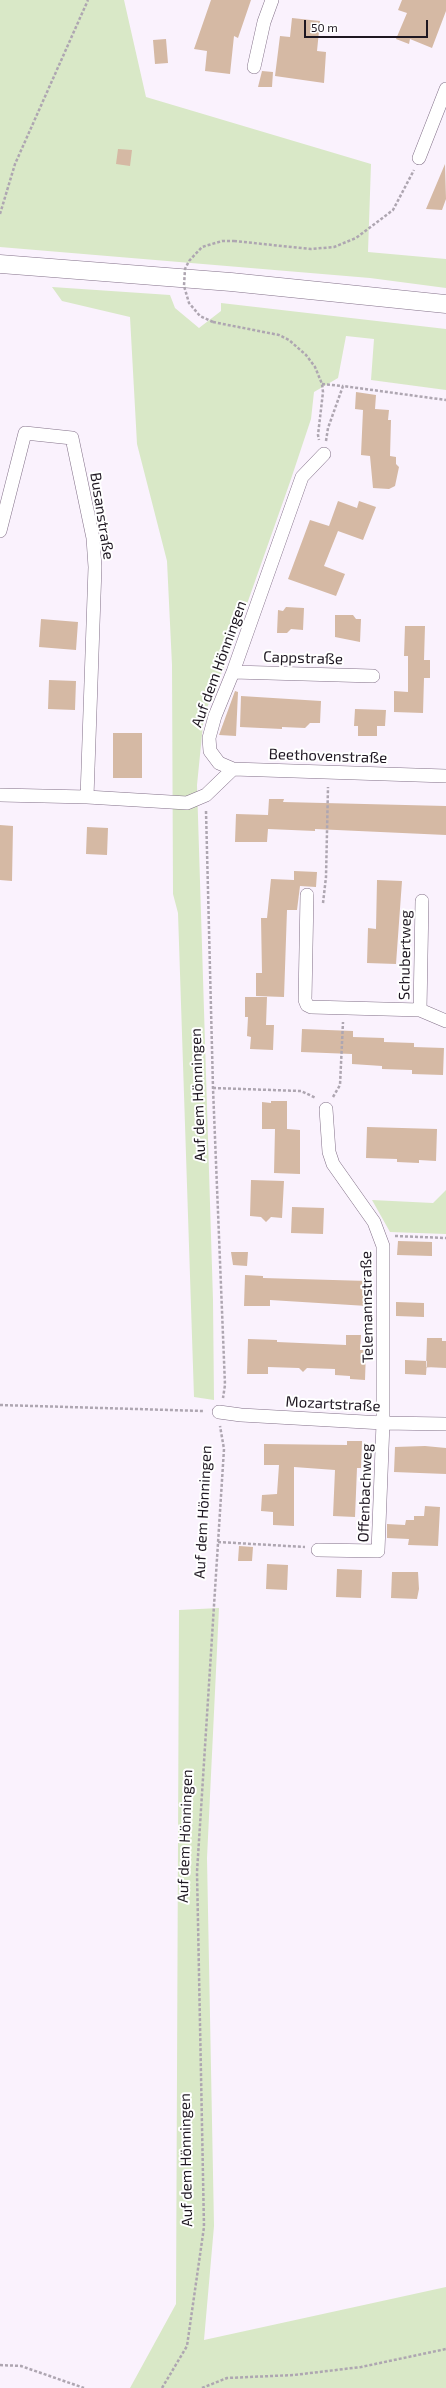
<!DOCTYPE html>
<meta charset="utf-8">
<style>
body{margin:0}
#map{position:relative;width:446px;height:2388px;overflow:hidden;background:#faf2fd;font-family:"Exo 2",sans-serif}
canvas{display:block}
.scale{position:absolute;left:304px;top:20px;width:124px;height:18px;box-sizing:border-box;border:2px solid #1e1721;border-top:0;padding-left:5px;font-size:12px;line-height:14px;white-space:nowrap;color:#1e1721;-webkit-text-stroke:3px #fff;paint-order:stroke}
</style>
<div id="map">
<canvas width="446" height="2388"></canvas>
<div class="scale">50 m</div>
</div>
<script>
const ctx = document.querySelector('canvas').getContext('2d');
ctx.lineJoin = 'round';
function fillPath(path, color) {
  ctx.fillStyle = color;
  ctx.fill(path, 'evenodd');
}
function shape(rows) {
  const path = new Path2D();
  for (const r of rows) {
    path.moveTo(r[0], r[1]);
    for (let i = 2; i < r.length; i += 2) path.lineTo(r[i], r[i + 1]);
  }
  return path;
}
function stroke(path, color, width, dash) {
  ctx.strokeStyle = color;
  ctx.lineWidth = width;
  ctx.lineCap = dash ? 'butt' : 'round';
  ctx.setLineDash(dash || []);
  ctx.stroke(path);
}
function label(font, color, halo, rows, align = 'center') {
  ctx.font = font + ' "Exo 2",sans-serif';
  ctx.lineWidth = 4;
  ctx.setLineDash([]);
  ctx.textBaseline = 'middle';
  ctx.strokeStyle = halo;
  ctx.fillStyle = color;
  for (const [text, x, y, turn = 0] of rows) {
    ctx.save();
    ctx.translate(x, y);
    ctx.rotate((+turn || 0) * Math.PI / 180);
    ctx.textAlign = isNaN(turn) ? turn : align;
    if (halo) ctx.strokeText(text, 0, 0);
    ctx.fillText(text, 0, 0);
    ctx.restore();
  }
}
const green = shape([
 [0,0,124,0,146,97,371,164,368,252,446,259,446,288,370,278,0,247],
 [52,287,170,295,175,308,199,328,221,311,221,303,446,329,446,390,371,380,374,339,346,336,338,378,314,392,311,419,290,482,229,655,204,715,197,785,213,1300,214,1400,194,1397,178,913,173,894,172,665,167,561,137,444,130,317,62,301],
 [446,1190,446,1234,390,1232,372,1200,433,1203],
 [219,1608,207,1858,214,2226,204,2340,446,2287,446,2388,130,2388,176,2304,179,1610]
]);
const building = shape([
 [211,0,251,0,238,38,234,36,230,74,205,71,207,51,194,49],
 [402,0,446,0,446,11,432,48,410,39,409,44,396,39,407,13,398,10],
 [292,18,320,21,317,51,326,52,324,83,275,76,280,36,290,37],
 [166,39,168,63,155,64,153,40],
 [262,71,273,72,272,87,258,87],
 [118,149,132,150,130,166,116,164],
 [445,164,446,199,442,210,426,209],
 [356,392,376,395,375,409,389,410,388,420,391,420,390,456,396,457,396,464,399,467,395,486,389,489,373,488,370,456,361,455,363,410,355,409],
 [338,501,357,508,359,501,376,507,363,540,338,531,324,566,345,574,336,596,288,579,310,520,329,526],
 [286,607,304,608,303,630,291,629,287,633,277,633,278,610,283,611],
 [335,615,353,615,356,619,361,619,360,642,335,637],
 [41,619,78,622,76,650,39,647],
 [405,626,425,626,424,660,430,660,430,678,424,678,423,713,394,712,394,691,408,692,408,656,404,656],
 [49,680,76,681,75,710,48,709],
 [235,691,238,692,236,736,219,735],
 [241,696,321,701,320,723,310,723,305,728,282,727,282,729,240,727],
 [355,709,386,710,385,726,377,726,377,736,358,736,358,726,354,726],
 [113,733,142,733,142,778,113,778],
 [269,799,284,799,283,802,446,806,446,835,315,829,315,831,268,829,267,842,235,842,236,814,268,815],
 [0,825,13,826,12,881,0,880],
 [87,827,108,828,107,855,86,854],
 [294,871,317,872,316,887,300,886,297,910,287,910,284,997,256,996,256,973,262,973,261,918,267,918,271,879,294,880],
 [377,880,402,881,396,964,367,963,368,928,376,929],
 [245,997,267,997,266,1025,274,1025,273,1050,250,1049,251,1037,247,1036,248,1017,245,1017],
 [302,1029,353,1031,353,1037,384,1038,384,1042,414,1043,414,1047,444,1048,443,1075,412,1074,412,1070,382,1069,382,1066,352,1064,352,1054,301,1052],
 [271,1101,287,1101,287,1129,300,1130,300,1174,274,1173,275,1129,262,1129,262,1102,271,1103],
 [367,1127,437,1129,436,1161,419,1160,419,1163,397,1162,397,1159,366,1158],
 [251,1180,284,1181,282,1218,271,1217,266,1222,261,1217,250,1216],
 [292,1207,324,1208,323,1234,291,1233],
 [398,1241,432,1242,432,1256,397,1255],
 [231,1252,248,1252,247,1266,233,1265],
 [245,1275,263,1276,263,1278,368,1281,367,1306,270,1300,270,1306,244,1306],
 [396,1302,424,1303,424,1317,396,1316],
 [346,1335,361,1335,360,1350,366,1350,365,1380,350,1379,350,1376,335,1375,335,1369,307,1368,303,1372,299,1368,268,1367,268,1374,247,1374,248,1339,277,1340,277,1342,346,1345],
 [427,1338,442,1338,442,1341,446,1341,446,1368,426,1367],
 [405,1360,427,1361,426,1375,405,1374],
 [347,1441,362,1441,361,1468,357,1468,355,1517,333,1516,335,1470,294,1467,294,1526,273,1525,273,1512,261,1511,262,1495,277,1494,279,1465,264,1465,264,1444,347,1445],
 [425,1446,446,1448,446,1474,394,1472,395,1447],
 [425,1506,440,1507,438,1546,408,1545,409,1539,387,1538,387,1524,405,1525,406,1520,414,1520,414,1516,424,1516],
 [239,1546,253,1547,252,1561,238,1561],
 [267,1564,288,1565,287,1590,266,1589],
 [337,1569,362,1570,361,1598,336,1597],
 [392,1572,418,1572,419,1589,417,1599,391,1598]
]);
const path = shape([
 [0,214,15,164,88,0],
 [234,241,311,249,334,247,356,238,393,210,414,170],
 [213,322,279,335,289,340,306,355,315,367,322,384,323,392,318,435,319,440],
 [322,384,343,386],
 [326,441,328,428,343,386,446,400],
 [206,811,213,1088,225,1385,223,1398],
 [323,903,326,877,328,787],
 [213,1088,301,1091,316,1098],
 [333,1097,340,1085,343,1022],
 [395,1236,446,1238],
 [0,1405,204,1411],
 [218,1542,305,1547],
 [0,2365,21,2366,84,2388],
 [162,2388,187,2346,204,2227,197,1872,224,1449,220,1426],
 [202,2388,227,2378,294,2375,361,2367,446,2349]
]);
const street = shape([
 [254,67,264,22,272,0],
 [419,158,446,89],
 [324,454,302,477,233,672,215,716,209,738,210,751,219,763,233,769,446,776],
 [0,531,25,433,72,438,93,538,95,567,87,797],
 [233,672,373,676],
 [0,795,87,797,187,803,206,795,233,769],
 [307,895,305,1000,307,1005,311,1007,420,1010,446,1021],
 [420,1010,422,901],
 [219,1412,241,1415,383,1423,446,1424],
 [318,1550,378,1551,383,1423,383,1246,374,1222,333,1164,329,1152,326,1109]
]);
const secondary = shape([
 [0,264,231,282,446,304]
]);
const pathBridge = shape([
 [213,322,200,316,189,303,184,286,185,269,189,261,202,247,222,241,234,241]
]);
const streetNames = [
 ["Busanstraße",102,516,81],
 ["Cappstraße",303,658,2],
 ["Auf dem Hönningen",219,664,-70],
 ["Beethovenstraße",328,756,2],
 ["Schubertweg",405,955,-89],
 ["Auf dem Hönningen",198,1095,-92],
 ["Telemannstraße",367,1307,-91],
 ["Mozartstraße",333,1404,3],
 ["Offenbachweg",365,1493,-88],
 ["Auf dem Hönningen",203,1512,-87],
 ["Auf dem Hönningen",185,1836,-88],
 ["Auf dem Hönningen",186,2160,-91]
];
fillPath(green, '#d9e8c7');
fillPath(building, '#d5b9a4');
stroke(street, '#837189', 14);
stroke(secondary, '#837189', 19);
stroke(path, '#aea6b1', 2.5, [3, 2]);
stroke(street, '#fff', 13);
stroke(secondary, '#fff', 18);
stroke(pathBridge, '#aea6b1', 2.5, [3, 2]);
label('15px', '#1e1721', '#fff', streetNames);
</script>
